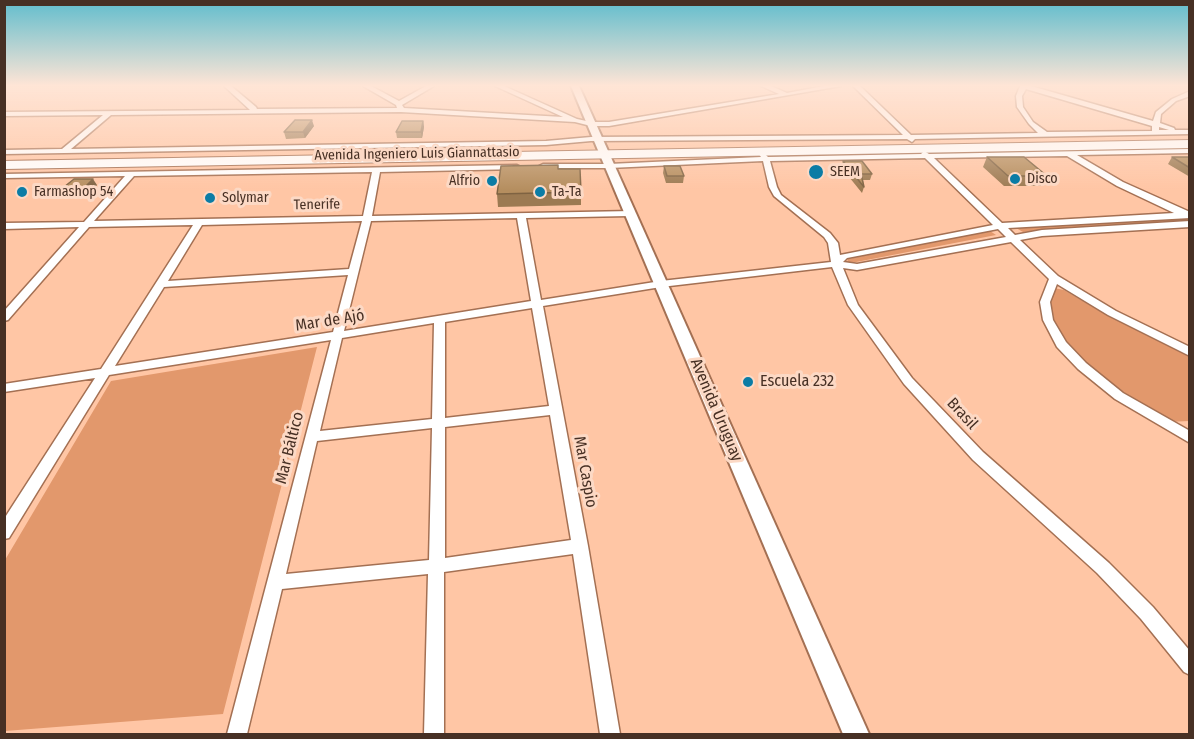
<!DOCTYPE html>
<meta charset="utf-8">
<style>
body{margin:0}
#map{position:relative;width:1194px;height:739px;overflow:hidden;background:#ffc6a5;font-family:"Fira Sans Condensed",sans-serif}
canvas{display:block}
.frame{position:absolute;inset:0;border:6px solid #473024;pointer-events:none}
</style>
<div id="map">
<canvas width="1194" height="739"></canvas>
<div class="frame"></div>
</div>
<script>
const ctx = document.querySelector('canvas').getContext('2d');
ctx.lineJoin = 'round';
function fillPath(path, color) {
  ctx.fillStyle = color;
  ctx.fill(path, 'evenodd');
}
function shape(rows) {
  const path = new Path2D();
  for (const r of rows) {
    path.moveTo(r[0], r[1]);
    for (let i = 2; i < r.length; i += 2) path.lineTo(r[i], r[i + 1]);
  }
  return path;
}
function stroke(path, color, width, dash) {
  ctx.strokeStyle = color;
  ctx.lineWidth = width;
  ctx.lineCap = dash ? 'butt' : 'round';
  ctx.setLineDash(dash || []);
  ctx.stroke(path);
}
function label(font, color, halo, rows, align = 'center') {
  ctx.font = font + ' "Fira Sans Condensed",sans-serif';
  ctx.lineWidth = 6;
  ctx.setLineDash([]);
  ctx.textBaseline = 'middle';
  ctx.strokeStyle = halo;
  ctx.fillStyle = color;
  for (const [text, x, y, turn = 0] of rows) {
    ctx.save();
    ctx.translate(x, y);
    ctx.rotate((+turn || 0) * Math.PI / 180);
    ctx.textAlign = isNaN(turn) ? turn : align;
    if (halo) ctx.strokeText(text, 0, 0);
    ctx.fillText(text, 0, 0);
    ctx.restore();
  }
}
const green = shape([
 [588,150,588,152,5,163,4,160],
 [1184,217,1190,220,1023,232,1016,228],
 [990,231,996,235,851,263,847,262,848,259],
 [1054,288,1064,290,1110,317,1189,356,1189,421,1168,422,1103,378,1078,355,1063,337,1054,320,1051,302],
 [317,347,223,714,5,731,5,560,111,381]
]);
const minor = shape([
 [224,86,231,86,256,107,257,109,397,108,396,105,363,86,371,86,399,101,426,86,434,86,402,105,404,108,563,117,495,86,504,86,577,119,591,122,609,122,779,94,761,86,771,86,787,93,824,86,841,86,609,126,591,126,575,122,401,112,111,115,71,149,546,141,591,137,903,135,853,86,860,86,911,135,1038,133,1029,124,1017,107,1016,96,1020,86,1031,86,1153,121,1156,112,1172,99,1190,91,1190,96,1176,101,1161,114,1160,123,1174,128,1175,130,1190,130,1190,134,915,139,912,142,907,139,591,141,546,145,4,154,4,150,62,149,103,115,4,116,4,112,250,110,224,86],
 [1026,89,1152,126,1152,131,1047,132,1033,122,1023,107,1022,96,1026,89],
 [1159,127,1169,130,1159,130,1159,127],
 [1190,149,1190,153,1077,155,1123,182,1190,212,1190,218,1008,228,1015,235,1042,230,1190,221,1190,227,1042,236,1020,240,1058,276,1116,311,1190,347,1190,356,1108,315,1057,284,1050,302,1053,320,1066,342,1086,363,1123,393,1190,431,1190,443,1115,399,1078,369,1057,347,1043,320,1040,302,1049,279,1011,242,857,270,843,268,858,305,912,378,983,452,1109,563,1153,607,1190,651,1190,675,1184,672,1141,619,1097,573,973,460,904,384,848,305,832,267,661,287,543,306,588,546,620,734,600,734,573,554,444,572,444,734,424,734,428,574,282,589,247,734,227,734,331,340,109,375,9,538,4,539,4,519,95,378,4,392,4,384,101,369,193,225,89,227,8,320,4,321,4,311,79,227,4,229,4,223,84,222,125,176,4,178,4,174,517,165,521,167,520,169,380,172,372,216,632,211,632,215,629,216,526,218,541,300,661,281,831,262,828,243,824,237,774,196,769,187,763,161,609,168,540,168,539,166,543,164,609,164,761,157,758,153,762,151,768,157,921,154,924,151,929,154,1190,149],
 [1067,156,1117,186,1174,213,1002,223,934,158,1067,156],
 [925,158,993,225,840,255,838,243,830,233,781,195,777,187,770,161,925,158],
 [372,172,363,216,94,221,134,176,372,172],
 [517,218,531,301,344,331,371,221,517,218],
 [362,221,349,269,168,281,202,225,362,221],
 [998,229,1006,237,857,264,843,262,847,258,998,229],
 [348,275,333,332,115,366,164,287,348,275],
 [532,308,549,406,445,418,445,322,532,308],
 [434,323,432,419,320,431,342,338,434,323],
 [550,415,571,540,445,558,445,427,550,415],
 [432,428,429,560,286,574,317,441,432,428]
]);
const tertiary = shape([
 [571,86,579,86,869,734,843,734,571,86]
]);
const primary = shape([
 [1190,140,1190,148,4,169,4,161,1190,140]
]);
const wall = shape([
 [423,121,424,127,422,138,397,138,396,132],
 [314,126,305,138,286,139,284,132],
 [987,157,1047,176,1042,186,1004,186,983,167],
 [1172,157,1190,157,1190,177,1168,164],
 [843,161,872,174,870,180,863,180,864,187,862,193,841,167],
 [664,166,684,176,683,183,666,183,663,173],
 [97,185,85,198,63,198,59,191],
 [581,192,581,205,498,207,497,194]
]);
const shadedWall = shape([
 [312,120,314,126,305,138,303,132],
 [423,121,424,127,422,138,421,132],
 [93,179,97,185,85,198,81,191]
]);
const building = shape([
 [295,120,312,120,303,132,284,132,295,120],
 [402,121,423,121,421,132,396,132,402,121],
 [987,157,1024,157,1047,176,1008,176,987,157],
 [1172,157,1190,157,1190,168,1172,157],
 [843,161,862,161,872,174,861,174,864,187,843,161],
 [558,165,558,169,580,169,581,192,497,194,501,166,558,165],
 [664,166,680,166,684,176,667,176,664,166],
 [74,179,93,179,81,191,59,191,74,179]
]);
const markers = [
 [816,172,8,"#0b7ca5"],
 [1015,179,6,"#0b7ca5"],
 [492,181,6,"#0b7ca5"],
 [22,192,6,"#0b7ca5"],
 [540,192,6,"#0b7ca5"],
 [210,198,6,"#0b7ca5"],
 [748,382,6,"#0b7ca5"]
];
const farStreetnames = [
 ["Avenida Ingeniero Luis Giannattasio",417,154,-1],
 ["Tenerife",317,205,-1]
];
const farPoinames = [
 ["SEEM",830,172],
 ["Disco",1027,179],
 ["Alfrio",480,181,"right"],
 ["Farmashop 54",34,192],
 ["Ta-Ta",552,192],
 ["Solymar",222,198]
];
const streetNames = [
 ["Mar de Ajó",330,321,-9],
 ["Avenida Uruguay",716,410,67],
 ["Brasil",962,414,47],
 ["Mar Báltico",290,448,-76],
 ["Mar Caspio",585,472,80]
];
const poiNames = [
 ["Escuela 232",760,382]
];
fillPath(green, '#e2986c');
stroke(minor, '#a47053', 3);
stroke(tertiary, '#a47053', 4);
stroke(primary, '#a47053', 2);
fillPath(minor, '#fff');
fillPath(tertiary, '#fff');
fillPath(primary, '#fff');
fillPath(wall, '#9c7a52');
fillPath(shadedWall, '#7f6342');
fillPath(building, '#b58e5f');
stroke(building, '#7f6342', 1.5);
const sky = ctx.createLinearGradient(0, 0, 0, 190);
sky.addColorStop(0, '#60bdcd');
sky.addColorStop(0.45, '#ffe5d6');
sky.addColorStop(1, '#ffe5d600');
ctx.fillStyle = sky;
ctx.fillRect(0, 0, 1194, 190);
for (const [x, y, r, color] of markers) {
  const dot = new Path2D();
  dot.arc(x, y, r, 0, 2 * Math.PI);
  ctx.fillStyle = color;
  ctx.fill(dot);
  stroke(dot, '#fcd9c5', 2);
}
label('14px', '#473024', '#fcd9c5', farStreetnames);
label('14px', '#473024', '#fcd9c5', farPoinames, 'left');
label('16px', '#473024', '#fcd9c5', streetNames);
label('16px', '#473024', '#fcd9c5', poiNames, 'left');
</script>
